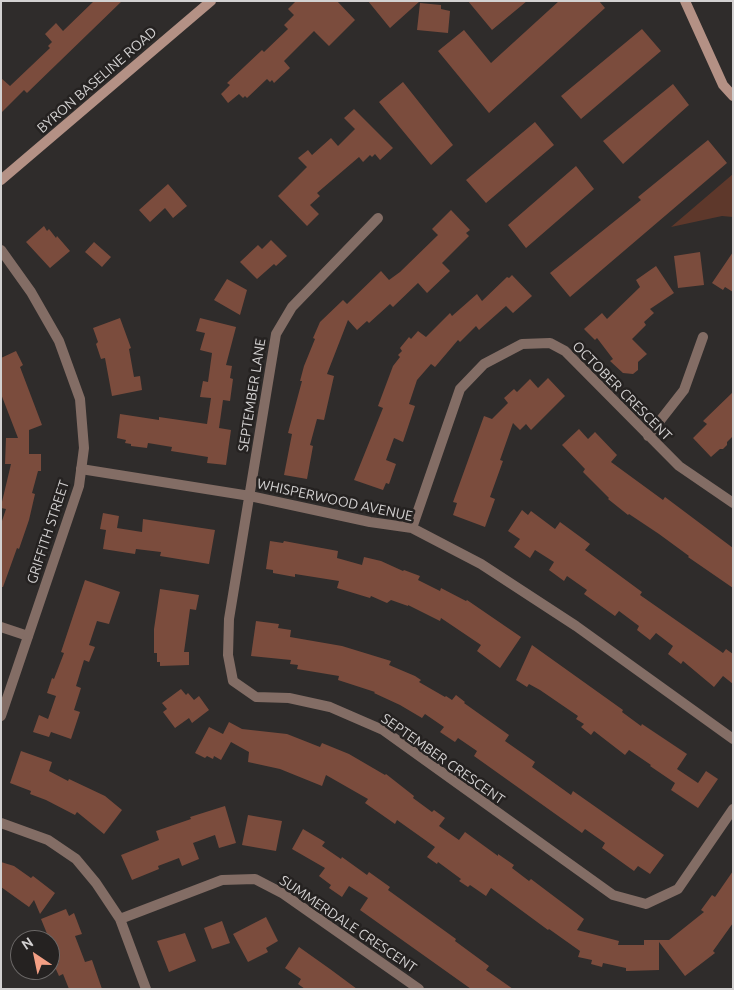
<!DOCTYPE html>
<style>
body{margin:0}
#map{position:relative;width:734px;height:990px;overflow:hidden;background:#2f2c2b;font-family:Ubuntu,sans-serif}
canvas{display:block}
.frame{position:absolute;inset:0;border:2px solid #d3d1d1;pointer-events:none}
.north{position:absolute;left:10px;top:930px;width:50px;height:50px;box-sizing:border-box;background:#252221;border:1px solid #6b6867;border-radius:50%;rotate:326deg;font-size:14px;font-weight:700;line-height:20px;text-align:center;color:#d3d1d1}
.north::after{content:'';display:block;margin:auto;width:18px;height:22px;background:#f39f84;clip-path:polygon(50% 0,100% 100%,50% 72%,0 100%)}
</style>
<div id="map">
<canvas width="734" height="990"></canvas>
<div class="frame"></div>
<div class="north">N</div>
</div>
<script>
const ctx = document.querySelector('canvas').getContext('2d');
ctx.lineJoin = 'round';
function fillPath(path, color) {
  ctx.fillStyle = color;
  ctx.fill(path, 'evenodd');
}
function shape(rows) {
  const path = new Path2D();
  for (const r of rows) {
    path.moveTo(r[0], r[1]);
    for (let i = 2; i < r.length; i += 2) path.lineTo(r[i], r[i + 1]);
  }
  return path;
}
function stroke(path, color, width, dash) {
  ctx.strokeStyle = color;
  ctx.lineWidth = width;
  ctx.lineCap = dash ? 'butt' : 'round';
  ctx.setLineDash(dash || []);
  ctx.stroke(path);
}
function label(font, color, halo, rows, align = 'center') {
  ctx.font = font + ' Ubuntu,sans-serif';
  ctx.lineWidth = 5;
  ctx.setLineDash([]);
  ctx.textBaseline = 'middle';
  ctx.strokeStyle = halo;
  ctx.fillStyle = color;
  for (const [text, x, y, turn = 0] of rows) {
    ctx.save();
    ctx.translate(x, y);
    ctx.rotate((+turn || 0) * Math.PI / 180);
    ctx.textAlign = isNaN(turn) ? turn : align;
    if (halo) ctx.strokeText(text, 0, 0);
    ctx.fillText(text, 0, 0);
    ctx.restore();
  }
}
const green = shape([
 [733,174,733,217,722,216,671,227]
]);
const building = shape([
 [94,1,122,1,27,93,24,90,1,113,1,78,10,86,50,48,48,46,52,42,45,34,56,23,63,31],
 [296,1,337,1,355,20,329,46,314,31,284,61,290,68,274,83,272,80,270,82,267,79,247,98,245,96,243,98,239,94,228,103,221,94,230,85,227,83,262,50,264,52,288,29,284,25,294,15,288,9],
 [368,1,420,1,390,28],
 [468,1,527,1,492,30],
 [559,1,599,1,605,8,489,113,438,51,464,30,491,63],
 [420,3,441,5,441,9,450,11,448,33,417,30],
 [642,29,661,51,581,119,561,96],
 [403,82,453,145,431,165,379,102],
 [673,84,689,105,623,164,603,141],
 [354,109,393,148,380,160,375,154,372,157,370,155,363,162,359,157,317,193,320,196,310,205,319,214,307,226,278,196,307,167,298,158,308,150,312,155,331,138,338,146,355,129,344,118],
 [535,122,554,145,486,203,466,180],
 [708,140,727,163,570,297,550,273,641,200,638,197],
 [576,166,594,189,526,248,508,225],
 [168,184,187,206,173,218,165,208,150,222,139,210],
 [451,210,470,230,466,233,469,236,442,263,450,271,427,293,418,283,393,307,390,304,369,323,367,321,357,330,348,320,327,374,334,376,324,420,317,419,310,445,313,446,307,479,284,475,292,434,288,433,302,381,300,381,304,366,315,339,313,338,320,322,343,300,347,304,381,271,389,280,400,272,438,235,432,229],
 [44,226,47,231,49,229,56,238,57,236,70,251,50,268,26,242],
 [271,240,287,256,276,266,274,264,257,279,240,262,258,245,262,249],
 [94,242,111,257,102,267,85,252],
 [700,252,704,285,678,288,674,256],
 [733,252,733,292,725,287,723,290,712,283],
 [656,266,674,293,650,309,654,313,644,322,646,325,632,339,647,354,638,362,638,370,633,374,623,373,610,361,613,359,597,338,595,340,584,329,602,313,607,319,640,287,636,280],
 [512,275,532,296,513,313,506,306,479,330,476,326,460,342,458,340,435,367,431,364,417,380,409,404,415,406,403,442,394,438,386,460,396,464,389,484,386,483,383,490,354,480,383,408,378,406,393,366,400,357,398,355,402,351,400,348,409,337,411,339,418,331,426,337,450,313,452,316,477,294,482,301,507,277,509,278],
 [227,279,247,290,240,315,214,300],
 [120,318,131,348,129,349,134,377,140,376,142,390,112,396,105,358,101,359,96,344,98,342,93,328],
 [200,318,236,327,226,365,232,366,230,378,233,379,230,401,223,400,219,428,231,430,226,465,207,463,208,457,171,451,172,447,148,443,147,448,131,446,131,444,125,443,126,440,117,438,120,414,159,420,159,417,207,424,211,398,200,397,203,381,208,382,212,353,200,350,205,333,196,331],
 [16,351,23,365,20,367,42,425,29,430,29,454,41,454,41,471,38,471,32,493,35,494,29,520,19,549,17,548,3,587,1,587,1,524,6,509,1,508,1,506,11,464,5,464,6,438,18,438,1,394,1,358],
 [548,378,565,396,531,430,526,424,520,430,513,423,500,460,503,461,490,497,495,499,485,527,453,515,457,503,453,502,484,416,492,419,508,403,504,398,514,389,517,392,530,379,538,388],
 [733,392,733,436,727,442,727,445,723,449,720,449,711,457,693,438,707,424,703,421],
 [579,429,588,439,595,432,617,455,611,462,663,500,665,497,733,548,733,588,688,557,689,556,659,534,629,514,628,515,608,499,609,498,583,472,585,469,562,445],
 [522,510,528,515,531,511,555,529,560,522,590,544,585,550,642,592,640,595,723,653,726,649,733,654,733,684,723,676,714,687,683,661,681,664,668,654,673,646,656,633,650,640,637,630,639,626,619,611,615,616,584,594,587,590,567,576,564,581,549,570,554,562,535,550,530,558,514,547,520,539,508,531],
 [103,513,119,516,117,528,142,532,143,519,215,530,209,564,160,556,161,552,136,549,135,554,103,549,106,530,100,529],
 [270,541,283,543,284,541,338,551,337,558,362,565,364,557,381,561,403,571,404,570,420,576,418,580,440,591,441,588,466,601,467,600,521,637,500,668,477,651,481,645,441,618,440,621,408,605,408,606,391,600,387,603,371,596,370,598,337,588,339,581,295,574,295,577,273,573,273,570,266,569],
 [85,580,120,592,109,624,97,621,89,645,95,647,89,662,84,660,76,686,81,688,74,710,80,712,71,739,51,732,49,737,33,732,39,715,48,719,56,696,47,693,52,678,54,679,64,653,61,652],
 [160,589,199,595,196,610,190,609,184,652,189,652,189,665,160,666,160,662,157,662,157,653,154,653,154,629],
 [256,621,279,624,278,628,291,630,290,637,342,646,391,661,389,665,415,676,421,680,419,682,445,697,446,696,452,700,456,695,465,702,464,703,509,735,505,741,535,762,532,767,571,795,573,791,664,855,650,874,638,866,634,871,602,848,605,843,585,829,582,833,474,756,477,751,458,738,455,742,440,732,444,727,425,714,422,718,400,705,374,693,375,692,338,680,339,676,297,669,298,665,290,664,291,660,251,656],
 [532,645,623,710,622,712,641,726,642,724,687,754,677,769,698,783,706,771,718,779,698,808,671,790,675,783,650,766,651,765,629,750,625,755,594,731,591,735,581,727,584,724,576,719,578,716,540,690,529,684,527,687,516,680],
 [181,689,186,695,188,693,194,700,199,696,209,710,192,723,189,718,175,728,163,712,167,709,162,703],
 [229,722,242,729,287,734,320,747,322,743,349,754,385,775,386,774,414,796,413,798,432,812,434,810,445,818,439,826,459,840,465,832,498,856,498,854,514,865,512,868,529,881,531,879,584,919,577,930,619,941,618,945,644,945,644,940,669,940,704,912,701,910,712,895,715,897,733,871,733,923,713,951,715,953,685,976,659,942,659,970,626,971,626,968,603,963,602,967,591,964,592,960,578,957,580,951,549,929,548,930,491,888,486,896,470,885,468,887,459,881,461,879,438,862,437,864,427,857,435,847,397,820,395,824,365,803,368,799,326,775,322,786,280,769,248,762,249,752,231,742,221,760,214,756,213,759,207,756,205,758,195,753,209,727,223,734],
 [21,751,52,762,49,771,68,781,69,779,105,796,122,810,104,834,77,812,75,815,46,800,30,794,31,791,10,783],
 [225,806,236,843,219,848,215,835,193,843,199,859,182,866,179,858,158,866,159,869,132,880,121,855,159,840,156,831,191,819,190,817],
 [248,815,282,821,276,851,242,845],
 [303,829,325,842,322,846,341,859,342,857,367,875,369,872,390,887,388,890,456,939,455,941,489,966,486,970,513,989,471,989,360,910,368,898,349,886,342,897,329,888,331,885,319,876,325,868,292,849],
 [1,862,14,866,31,878,33,876,55,893,40,914,34,900,29,907,1,887],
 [66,909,69,916,74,913,82,934,75,936,85,962,92,960,102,989,69,989,63,974,59,976,54,965,59,963,41,919],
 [266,917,278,941,266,948,268,952,248,962,233,934],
 [222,921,230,943,212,949,204,928],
 [185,933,196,961,169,972,157,941],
 [299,947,330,969,357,989,305,989,298,984,301,979,285,968]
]);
const minor = shape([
 [378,218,292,307,276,334,229,619,228,655,233,681,256,697,289,698,330,707,383,730,613,895,646,904,678,889,733,809],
 [648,436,684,390,703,337],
 [81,469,250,496,370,522,412,528,481,564,576,626,733,739],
 [412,528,460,389,484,364,522,344,550,343,565,351,679,466,733,503],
 [1,627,28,636],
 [1,823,48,840,76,859,96,883,120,919,146,989],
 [120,919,222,880,255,879,282,893,419,989]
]);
const tertiary = shape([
 [1,250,31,292,59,341,80,399,84,448,79,486,1,716]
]);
const secondary = shape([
 [685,1,723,85,733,96],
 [1,180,211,1]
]);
const streetNames = [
 ["BYRON BASELINE ROAD",97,80,-41],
 ["OCTOBER CRESCENT",622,391,45],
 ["SEPTEMBER LANE",252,395,-81],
 ["WHISPERWOOD AVENUE",335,500,12],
 ["GRIFFITH STREET",48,532,-72],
 ["SEPTEMBER CRESCENT",443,759,35],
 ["SUMMERDALE CRESCENT",348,924,34]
];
fillPath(green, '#5e382b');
fillPath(building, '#7b4c3d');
stroke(minor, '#836d65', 10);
stroke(tertiary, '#836d65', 10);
stroke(secondary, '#b49185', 10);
label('14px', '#d3d1d1', '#252221', streetNames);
</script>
